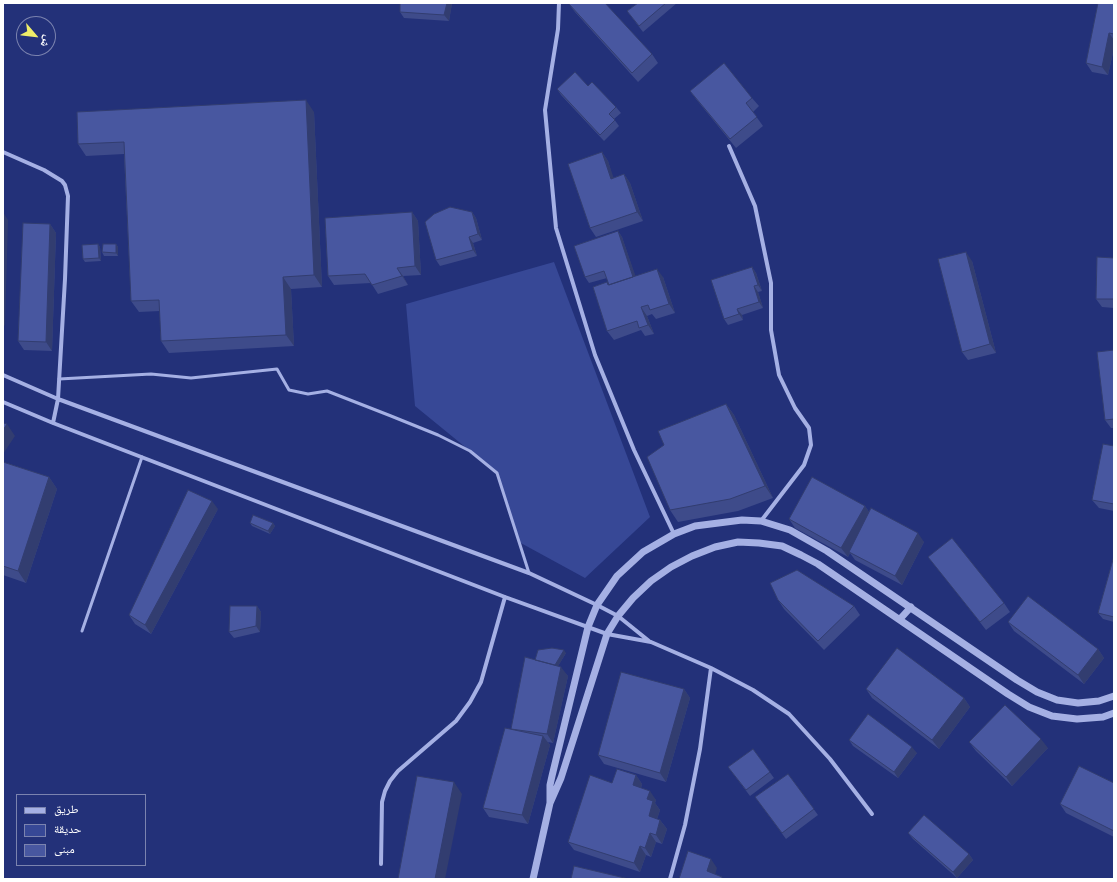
<!DOCTYPE html>
<meta charset="utf-8">
<style>
body{margin:0}
#map{position:relative;width:1117px;height:882px;overflow:hidden;background:#233179;font-family:"Sofia Sans Condensed","Noto Naskh Arabic",sans-serif}
canvas{display:block}
.frame{position:absolute;inset:0;border:4px solid #fff;pointer-events:none}
.legend{position:absolute;left:16px;top:794px;width:130px;height:72px;box-sizing:border-box;background:#233179;border:1px solid #7b83af;margin:0;padding:5px 7px;list-style:none;font-size:12px;color:#fff}
.legend li{display:flex;align-items:center;gap:8px;height:20px}
.legend b{width:20px;border:1px solid #7b83af}
.north{position:absolute;left:16px;top:16px;width:40px;height:40px;box-sizing:border-box;background:#233179;border:1px solid #7b83af;border-radius:50%;rotate:118deg;font-size:11px;font-weight:700;line-height:16px;text-align:center;color:#fff}
.north::after{content:'';display:block;margin:auto;width:14px;height:18px;background:#eeed69;clip-path:polygon(50% 0,100% 100%,50% 72%,0 100%)}
</style>
<div id="map">
<canvas width="1117" height="882"></canvas>
<div class="frame"></div>
<ul class="legend">
<li><b style="height:5px;background:#a5b0e4"></b>طريق</li>
<li><b style="height:11px;background:#374896"></b>حديقة</li>
<li><b style="height:11px;background:#4857a0"></b>مبنى</li>
</ul>
<div class="north">ش</div>
</div>
<script>
const ctx = document.querySelector('canvas').getContext('2d');
ctx.lineJoin = 'round';
function fillPath(path, color) {
  ctx.fillStyle = color;
  ctx.fill(path, 'evenodd');
}
function shape(rows) {
  const path = new Path2D();
  for (const r of rows) {
    path.moveTo(r[0], r[1]);
    for (let i = 2; i < r.length; i += 2) path.lineTo(r[i], r[i + 1]);
  }
  return path;
}
function stroke(path, color, width, dash) {
  ctx.strokeStyle = color;
  ctx.lineWidth = width;
  ctx.lineCap = dash ? 'butt' : 'round';
  ctx.setLineDash(dash || []);
  ctx.stroke(path);
}
const green = shape([
 [554,262,650,517,585,578,519,542,497,473,415,406,406,304]
]);
const service = shape([
 [59,379,151,374,191,378,277,369,289,390,308,394,327,391,391,416,438,435,470,451,497,473,529,573],
 [82,631,142,457]
]);
const minor = shape([
 [559,3,558,29,545,110,556,228,595,355,634,450,674,534],
 [729,146,755,206,771,283,771,330,779,375,795,408,809,428,811,445,804,465,761,521],
 [3,152,44,170,62,181,65,185,68,196,65,279,58,399,53,423],
 [3,375,58,399,529,573,597,605,618,616,649,641],
 [3,402,53,423,505,597,607,634,651,642,711,668,700,749,685,825,670,879],
 [711,668,753,690,789,714,830,759,872,814],
 [381,864,382,802,385,791,390,781,398,771,456,721,470,702,481,682,505,597]
]);
const tertiary = shape([
 [900,619,911,607],
 [550,803,550,785,552,776,588,627,597,605,617,576,643,552,674,534,695,526,742,520,761,521,790,530,827,551,1017,680,1037,692,1057,700,1078,703,1099,701,1114,696],
 [533,879,550,803,561,778,607,634,618,616,633,598,651,581,671,567,692,556,715,547,738,542,759,543,782,546,801,555,818,564,1008,694,1029,707,1052,716,1077,719,1103,717,1114,713]
]);
const wall = shape([
 [400,3,452,3,449,21,404,18,400,12],
 [638,3,677,3,643,32,627,11],
 [1114,3,1114,48,1108,75,1092,72,1086,63],
 [569,4,652,54,658,63,638,82,575,12],
 [588,86,616,107,621,113,614,119,619,126,604,141,561,95,557,89],
 [690,91,752,98,759,106,753,112,763,126,736,148,696,99],
 [314,112,322,287,291,289,294,346,169,353,161,341,160,311,139,312,131,301,124,154,86,156,78,144],
 [602,152,608,161,613,178,624,174,630,183,643,221,596,237,590,228],
 [412,212,418,221,421,275,403,276,408,285,378,294,371,283,334,285,328,276],
 [472,212,476,218,482,240,473,243,477,256,440,266,436,260],
 [50,224,56,233,52,351,24,350,18,341],
 [618,231,622,237,635,276,663,277,675,313,656,319,652,314,647,316,654,334,645,336,641,330,614,340,607,331,607,282,609,285,607,278,589,283,585,277],
 [98,244,100,247,101,261,85,262,83,259],
 [116,244,118,247,118,256,104,256,102,252],
 [1114,258,1114,308,1102,307,1096,299],
 [972,261,996,353,968,360,962,352],
 [752,267,756,273,762,291,758,292,763,308,742,315,743,320,728,325,724,319],
 [1114,350,1114,428,1111,428,1105,420],
 [726,404,734,415,773,498,738,511,678,522,670,510],
 [1114,446,1114,511,1099,508,1092,500],
 [3,462,49,477,57,489,26,583,3,575],
 [865,506,869,512,924,542,902,585,855,560,850,553,848,557,795,528,789,519],
 [218,509,151,634,135,624,129,615],
 [250,523,273,523,275,526,270,534,252,526],
 [1114,556,1114,622,1103,619,1098,613],
 [928,557,1004,603,1010,612,986,630,935,565],
 [778,600,854,606,860,615,824,650,784,609],
 [257,606,261,612,260,632,234,638,229,632],
 [1008,622,1098,649,1104,658,1084,684,1014,631],
 [566,653,558,666,568,676,553,743,548,742,550,745,528,824,489,817,483,808,511,729,535,660],
 [684,689,690,698,666,782,604,764,598,755],
 [866,689,964,698,970,707,939,749,872,698],
 [849,740,917,753,898,778,853,746],
 [969,742,1048,748,1012,786,976,751],
 [753,749,774,778,750,796,728,767],
 [788,774,818,815,786,839,755,797],
 [636,775,642,784,641,788,656,800,655,803,660,810,657,819,660,820,667,829,662,844,656,842,651,857,646,855,640,872,574,850,568,842,612,783],
 [1114,783,1114,837,1066,813,1060,804],
 [908,833,969,854,973,860,957,878,913,839]
]);
const shadedWall = shape([
 [447,3,452,3,449,21,444,15],
 [1109,33,1114,40,1114,48,1108,75,1102,67],
 [306,100,314,112,322,287,314,275],
 [602,152,608,161,617,188,611,179],
 [624,174,630,183,643,221,637,212],
 [3,212,8,220,5,326,3,324],
 [412,212,418,221,421,275,415,266],
 [472,212,476,218,482,240,478,234],
 [50,224,56,233,52,351,46,342],
 [618,231,622,237,639,286,634,280],
 [469,237,473,243,477,256,473,250],
 [98,244,100,247,101,261,99,258],
 [116,244,118,247,118,256,116,253],
 [966,252,972,261,996,353,990,344],
 [752,267,756,273,762,291,758,285],
 [397,268,403,276,408,285,402,276],
 [657,269,663,277,675,313,669,304],
 [283,277,291,289,294,346,286,335],
 [754,286,758,292,763,308,759,302],
 [641,307,647,316,654,334,648,325],
 [737,309,742,315,743,320,739,314],
 [726,404,734,415,773,498,765,486],
 [7,424,15,436,3,454,3,430],
 [49,477,57,489,26,583,18,571],
 [212,501,218,509,151,634,145,625],
 [865,506,871,515,849,552,850,553,848,557,841,548],
 [273,523,275,526,270,534,268,531],
 [918,533,924,542,902,585,895,576],
 [257,606,261,612,260,632,256,626],
 [1098,649,1104,658,1084,684,1078,675],
 [564,650,566,653,557,668,555,665],
 [561,667,568,676,553,743,547,734],
 [684,689,690,698,666,782,660,773],
 [964,698,970,707,939,749,932,740],
 [543,736,550,745,528,824,522,815],
 [1041,739,1048,748,1012,786,1006,777],
 [912,747,917,753,898,778,894,772],
 [636,775,642,784,639,794,633,785],
 [454,782,462,794,445,879,435,879],
 [650,791,656,800,655,803,660,810,655,825,649,816,647,799],
 [660,820,667,829,662,844,656,835],
 [650,833,656,842,651,857,645,848],
 [640,846,646,855,640,872,634,863],
 [969,854,973,860,957,878,953,872],
 [711,859,717,868,714,879,707,871]
]);
const building = shape([
 [400,3,447,3,444,15,400,12,400,3],
 [570,3,605,3,652,54,632,73,569,4,570,3],
 [638,3,666,3,639,26,627,11,638,3],
 [1098,3,1114,3,1114,34,1109,33,1102,67,1086,63,1098,3],
 [724,63,752,98,746,103,757,117,730,139,690,91,724,63],
 [575,72,588,86,592,82,616,107,609,114,615,120,600,135,557,89,575,72],
 [306,100,314,275,283,277,286,335,161,341,159,300,131,301,124,142,78,144,77,112,306,100],
 [602,152,611,179,624,174,637,212,590,228,568,164,602,152],
 [450,207,472,212,478,234,469,237,473,250,436,260,425,222,434,214,450,207],
 [412,212,415,266,397,268,402,276,372,285,365,274,328,276,325,218,412,212],
 [23,223,50,224,46,342,18,341,23,223],
 [618,231,633,277,609,285,604,271,585,277,574,246,618,231],
 [98,244,99,258,83,259,82,245,98,244],
 [103,244,116,244,116,253,102,252,103,244],
 [966,252,990,344,962,352,938,259,966,252],
 [1097,257,1114,258,1114,299,1096,299,1097,257],
 [752,267,758,285,754,286,759,302,737,309,739,314,724,319,711,280,752,267],
 [657,269,669,304,650,310,648,305,641,307,648,325,639,328,637,321,607,331,593,287,607,282,608,285,657,269],
 [1114,350,1114,419,1105,420,1097,352,1114,350],
 [726,404,765,486,730,499,670,510,647,457,664,445,658,431,726,404],
 [3,423,7,424,3,430,3,423],
 [1103,444,1114,446,1114,504,1092,500,1103,444],
 [3,462,49,477,18,571,3,566,3,462],
 [812,477,865,506,841,548,789,519,812,477],
 [188,490,212,501,145,625,129,615,188,490],
 [871,508,918,533,895,576,849,552,871,508],
 [253,515,273,523,268,531,250,523,253,515],
 [952,538,1004,603,980,622,928,557,952,538],
 [1114,556,1114,617,1098,613,1114,556],
 [797,570,854,606,818,641,778,600,770,583,797,570],
 [1028,596,1098,649,1078,675,1008,622,1028,596],
 [230,606,257,606,256,626,229,632,230,606],
 [552,648,564,650,555,665,535,660,538,650,552,648],
 [897,648,964,698,932,740,866,689,897,648],
 [525,657,561,667,547,734,511,729,525,657],
 [621,672,684,689,660,773,598,755,621,672],
 [1005,705,1041,739,1006,777,969,742,1005,705],
 [868,714,912,747,894,772,849,740,868,714],
 [505,728,543,736,522,815,483,808,505,728],
 [753,749,770,772,746,790,728,767,753,749],
 [1079,766,1114,783,1114,831,1060,804,1079,766],
 [617,769,636,775,633,785,650,791,647,799,653,801,649,816,660,820,656,835,650,833,645,848,640,846,634,863,568,842,590,775,612,783,617,769],
 [788,774,814,809,782,833,755,797,788,774],
 [417,776,454,782,435,879,398,879,417,776],
 [924,815,969,854,953,872,908,833,924,815],
 [688,851,711,859,707,871,722,877,722,879,679,879,688,851],
 [574,866,629,879,571,879,574,866]
]);
fillPath(green, '#374896');
stroke(service, '#a5b0e4', 3);
stroke(minor, '#a5b0e4', 4);
stroke(tertiary, '#a5b0e4', 7);
fillPath(wall, '#3e4b8a');
fillPath(shadedWall, '#323d70');
fillPath(building, '#4857a0');
stroke(building, '#323d70', 1);
</script>
